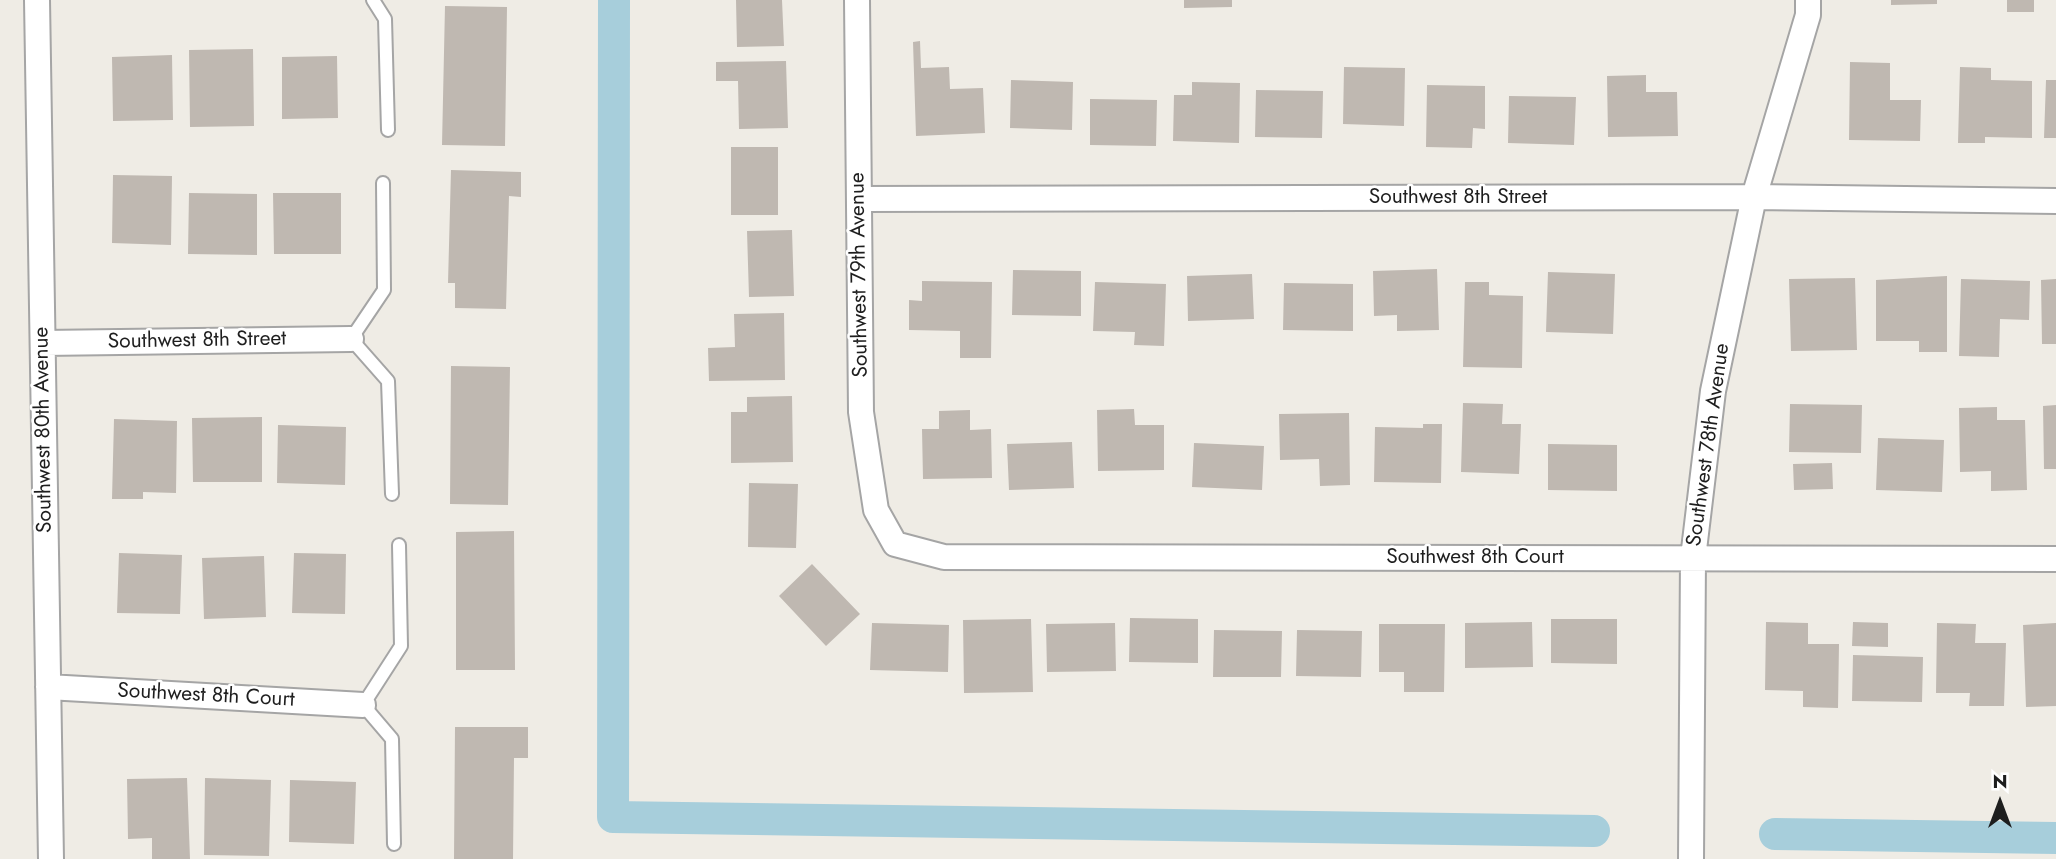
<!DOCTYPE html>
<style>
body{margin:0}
#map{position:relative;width:2056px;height:859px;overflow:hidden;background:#efece5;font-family:Jost,sans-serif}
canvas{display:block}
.north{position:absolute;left:1965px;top:768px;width:70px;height:70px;-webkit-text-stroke:5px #fff;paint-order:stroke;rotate:0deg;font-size:19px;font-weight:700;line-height:28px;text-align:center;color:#1e1e1e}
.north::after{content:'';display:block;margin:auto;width:24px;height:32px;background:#1e1e1e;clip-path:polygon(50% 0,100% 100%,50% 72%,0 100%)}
</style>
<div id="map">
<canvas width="2056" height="859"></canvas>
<div class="north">N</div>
</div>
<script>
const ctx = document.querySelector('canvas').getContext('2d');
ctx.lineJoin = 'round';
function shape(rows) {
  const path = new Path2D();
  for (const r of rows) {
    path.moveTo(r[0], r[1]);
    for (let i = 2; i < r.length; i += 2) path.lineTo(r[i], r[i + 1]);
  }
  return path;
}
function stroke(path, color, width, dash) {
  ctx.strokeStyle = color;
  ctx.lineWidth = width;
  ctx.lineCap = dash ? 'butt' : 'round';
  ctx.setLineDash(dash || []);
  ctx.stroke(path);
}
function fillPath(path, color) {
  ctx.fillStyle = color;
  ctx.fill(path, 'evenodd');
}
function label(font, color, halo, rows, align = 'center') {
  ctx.font = font + ' Jost,sans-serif';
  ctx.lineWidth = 5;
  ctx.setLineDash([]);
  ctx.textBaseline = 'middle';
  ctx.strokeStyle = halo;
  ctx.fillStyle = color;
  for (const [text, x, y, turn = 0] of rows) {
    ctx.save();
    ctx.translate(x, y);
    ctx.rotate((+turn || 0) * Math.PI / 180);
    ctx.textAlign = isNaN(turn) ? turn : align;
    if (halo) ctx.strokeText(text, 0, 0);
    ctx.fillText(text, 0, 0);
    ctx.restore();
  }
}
const canal = shape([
 [614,0,613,817,1594,831],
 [1775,834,2056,838]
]);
const building = shape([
 [736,0,782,0,784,46,737,47],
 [1184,0,1232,0,1232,7,1184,8],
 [1891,0,1937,0,1937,4,1891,5],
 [2007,0,2034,0,2034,12,2007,12],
 [445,6,507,7,505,146,442,145],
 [920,41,921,68,949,67,950,89,983,88,985,133,916,136,913,42],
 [253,49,254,126,190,127,189,50],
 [172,55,173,120,113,121,112,57],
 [337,56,338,118,282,119,282,57],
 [786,61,788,128,739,129,738,81,716,81,716,62],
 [1850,62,1890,63,1890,100,1921,100,1920,141,1849,140],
 [1344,67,1405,68,1404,126,1343,124],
 [1960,67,1991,68,1991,80,2032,81,2032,138,1985,137,1985,143,1958,143],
 [1646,75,1646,92,1677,92,1678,136,1608,137,1607,76],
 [1011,80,1073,82,1072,130,1010,128],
 [2046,80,2056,80,2056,138,2044,138],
 [1192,82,1240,83,1239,143,1173,141,1174,95,1192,95],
 [1427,85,1485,86,1485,129,1473,128,1472,148,1426,147],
 [1256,90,1323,91,1322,138,1255,137],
 [1509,96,1576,97,1574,145,1508,143],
 [1090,99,1157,100,1156,146,1090,145],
 [731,147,778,147,778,215,731,215],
 [451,170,521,172,521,197,509,196,506,309,455,308,455,283,448,283],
 [113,175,172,176,171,245,112,243],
 [189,193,257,194,257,255,188,254],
 [273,193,341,193,341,254,274,254],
 [792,230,794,296,749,297,747,231],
 [1437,269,1439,330,1397,331,1397,315,1374,316,1373,271],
 [1013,270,1081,271,1081,316,1012,315],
 [1548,272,1615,274,1613,334,1546,332],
 [1252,274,1254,319,1188,321,1187,276],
 [1947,276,1947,352,1919,352,1919,341,1876,341,1876,280],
 [1855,278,1857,350,1791,351,1789,279],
 [1961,279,2030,281,2029,320,2000,319,1999,357,1959,356],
 [2056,279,2056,344,2042,344,2041,280],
 [922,281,992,282,991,358,960,358,960,331,909,330,909,300,922,301],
 [1095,282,1166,284,1164,346,1134,345,1135,332,1093,331],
 [1465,282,1489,282,1489,295,1523,296,1522,368,1463,367],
 [1284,283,1353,284,1353,331,1283,330],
 [784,313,785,380,709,381,708,348,735,347,734,314],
 [451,366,510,367,508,505,450,504],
 [792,396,793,462,731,463,731,412,747,412,747,397],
 [1463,403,1503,404,1502,424,1521,424,1519,474,1461,472],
 [1790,404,1862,405,1861,453,1789,452],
 [2056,405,2056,469,2044,469,2043,406],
 [1997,407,1997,420,2025,420,2027,490,1991,491,1991,471,1960,472,1959,408],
 [1134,409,1135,425,1164,425,1164,470,1098,471,1097,410],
 [970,410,970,430,991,429,992,478,923,479,922,429,939,429,939,411],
 [1349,413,1350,485,1320,486,1319,459,1280,460,1279,414],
 [262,417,262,482,193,482,192,418],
 [114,419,177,421,176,493,143,492,143,499,112,499],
 [1423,424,1442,424,1441,483,1374,482,1375,427,1423,428],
 [278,425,346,427,345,485,277,483],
 [1878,438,1944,440,1942,492,1876,490],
 [1072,442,1074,488,1009,490,1007,444],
 [1194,443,1264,446,1262,490,1192,487],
 [1548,444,1617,445,1617,491,1548,490],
 [1832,463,1833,489,1794,490,1793,464],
 [749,483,798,484,796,548,748,547],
 [514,531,515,670,456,670,456,532],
 [119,553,182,555,180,614,117,613],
 [294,553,346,554,345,614,292,613],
 [264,556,266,617,204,619,202,558],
 [812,564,860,614,826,646,779,596],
 [1130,618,1198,619,1198,663,1129,662],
 [1031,619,1033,692,964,693,963,620],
 [1551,619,1617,619,1617,664,1551,663],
 [1532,622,1533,667,1465,668,1465,623],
 [1766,622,1808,623,1808,644,1839,644,1838,708,1803,707,1803,691,1765,690],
 [1853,622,1888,623,1888,647,1852,646],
 [872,623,949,625,948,672,870,670],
 [1115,623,1116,671,1047,672,1046,624],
 [1937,623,1976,624,1975,643,2006,643,2004,706,1969,706,1970,693,1936,693],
 [2056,623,2056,706,2026,707,2023,625],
 [1379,624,1445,624,1444,692,1404,692,1404,672,1379,672],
 [1214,630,1282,631,1281,677,1213,677],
 [1297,630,1362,631,1361,677,1296,676],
 [1853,655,1923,657,1922,702,1852,701],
 [455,727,528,727,528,758,514,758,513,859,454,859],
 [187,778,190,859,152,859,152,838,128,839,127,779],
 [205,778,271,780,269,856,204,855],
 [290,780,356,782,354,844,289,842]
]);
const lane = shape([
 [373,0,385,19,388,130],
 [383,183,384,290,351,339,388,381,392,494],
 [394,844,392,739,363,705,401,646,399,545]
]);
const street = shape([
 [37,0,51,859],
 [857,0,861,412,876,510,895,544,944,557,2056,559],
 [860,199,1754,197,2056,201],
 [43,343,351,339],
 [48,687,363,705],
 [1691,859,1693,558,1713,391,1754,197,1808,15,1808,0]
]);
const streetNames = [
 ["Southwest 8th Street",1458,198],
 ["Southwest 79th Avenue",860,275,-91],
 ["Southwest 8th Street",197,341,-1],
 ["Southwest 80th Avenue",44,430,-91],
 ["Southwest 78th Avenue",1709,445,-82],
 ["Southwest 8th Court",1475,558],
 ["Southwest 8th Court",206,696,3]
];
stroke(canal, '#a7cedb', 32);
fillPath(building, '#bfb8b1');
stroke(lane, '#a5a5a5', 16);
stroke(street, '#a5a5a5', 28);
stroke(lane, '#fff', 12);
stroke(street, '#fff', 24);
label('21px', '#1e1e1e', '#fff', streetNames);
</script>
